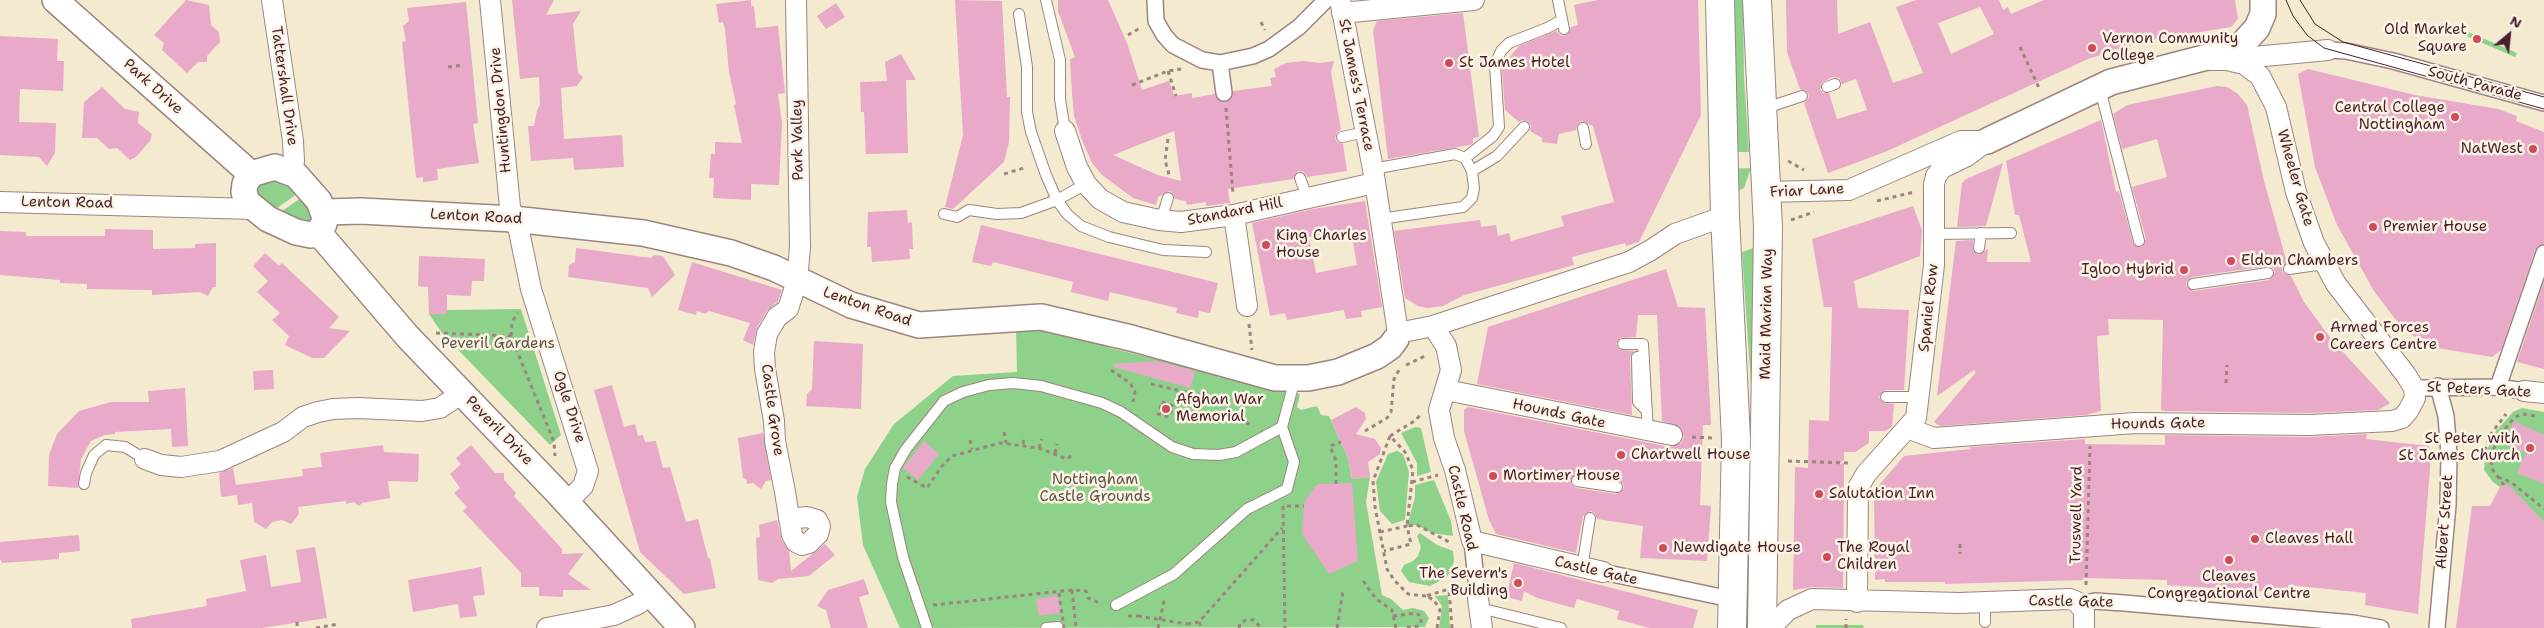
<!DOCTYPE html>
<style>
body{margin:0}
#map{position:relative;width:2544px;height:628px;overflow:hidden;background:#f3ead0;font-family:"Shantell Sans",sans-serif}
canvas{display:block}
.north{position:absolute;left:2484px;top:10px;width:50px;height:50px;-webkit-text-stroke:4px #fcf5e5;paint-order:stroke;rotate:28deg;font-size:14px;font-weight:700;line-height:20px;text-align:center;color:#4a1f2b}
.north::after{content:'';display:block;margin:auto;width:18px;height:22px;background:#4a1f2b;clip-path:polygon(50% 0,100% 100%,50% 72%,0 100%)}
</style>
<div id="map">
<canvas width="2544" height="628"></canvas>
<div class="north">N</div>
</div>
<script>
const ctx = document.querySelector('canvas').getContext('2d');
ctx.lineJoin = 'round';
function fillPath(path, color) {
  ctx.fillStyle = color;
  ctx.fill(path, 'evenodd');
}
function shape(rows) {
  const path = new Path2D();
  for (const r of rows) {
    path.moveTo(r[0], r[1]);
    for (let i = 2; i < r.length; i += 2) path.lineTo(r[i], r[i + 1]);
  }
  return path;
}
function stroke(path, color, width, dash) {
  ctx.strokeStyle = color;
  ctx.lineWidth = width;
  ctx.lineCap = dash ? 'butt' : 'round';
  ctx.setLineDash(dash || []);
  ctx.stroke(path);
}
function label(font, color, halo, rows, align = 'center') {
  ctx.font = font + ' "Shantell Sans",sans-serif';
  ctx.lineWidth = 5;
  ctx.setLineDash([]);
  ctx.textBaseline = 'middle';
  ctx.strokeStyle = halo;
  ctx.fillStyle = color;
  for (const [text, x, y, turn = 0] of rows) {
    ctx.save();
    ctx.translate(x, y);
    ctx.rotate((+turn || 0) * Math.PI / 180);
    ctx.textAlign = isNaN(turn) ? turn : align;
    if (halo) ctx.strokeText(text, 0, 0);
    ctx.fillText(text, 0, 0);
    ctx.restore();
  }
}
const green = shape([
 [1732,0,1743,0,1744,77,1749,152,1733,152],
 [2452,25,2517,53,2515,57,2450,29],
 [1751,168,1744,188,1734,193,1732,169],
 [274,175,301,191,273,211,257,197,256,187,259,182],
 [305,195,313,221,308,223,278,214],
 [1760,246,1754,578,1746,576,1746,550,1752,488,1751,385,1742,252],
 [521,309,561,435,550,445,442,333,429,314,446,314,447,310],
 [1029,327,1077,336,1110,348,1300,394,1297,407,1301,410,1317,406,1321,415,1329,416,1348,458,1352,479,1370,477,1366,502,1382,595,1391,599,1403,610,1413,608,1424,611,1429,618,1425,627,900,628,863,545,857,497,865,469,894,424,953,376,1017,372,1016,328],
 [2522,408,2544,412,2544,522,2504,485,2500,487,2493,482,2484,470,2486,452,2496,431,2513,412],
 [1415,427,1421,428,1431,472,1417,476,1417,463,1401,433],
 [1397,451,1403,454,1409,472,1405,520,1392,524,1380,511,1376,482,1388,454],
 [1434,480,1451,521,1453,536,1432,533,1417,525,1407,526,1415,497,1415,485],
 [1420,533,1437,545,1453,551,1454,562,1447,577,1430,586,1409,582,1401,571,1404,565,1413,561,1418,556,1421,547,1417,536],
 [1448,595,1450,628,1439,628,1442,606,1435,596],
 [1816,625,1863,625,1864,628,1816,628]
]);
const building = shape([
 [186,0,209,5,211,25,219,32,220,42,207,56,207,62,198,62,187,73,162,50,164,43,154,35],
 [512,0,554,0,546,15,581,11,573,24,578,73,583,77,577,86,561,88,564,139,622,135,624,167,574,170,573,158,531,161,528,126,534,126,537,110,540,105,539,77,520,79],
 [751,0,751,6,754,6,756,28,778,26,785,93,778,94,782,123,779,185,751,184,751,200,713,198,714,178,709,178,711,154,715,154,715,142,742,143,734,105,736,104,729,72,725,29,723,22,719,23,716,4],
 [955,0,1002,1,1007,97,1010,97,1009,142,1004,162,953,209,945,207,963,135],
 [1058,0,1108,0,1127,43,1142,90,1169,81,1174,96,1192,93,1192,98,1215,94,1220,101,1226,102,1232,97,1233,91,1272,86,1270,78,1276,77,1274,69,1286,63,1302,61,1320,63,1334,61,1331,72,1341,130,1337,132,1335,138,1337,142,1343,144,1347,171,1307,177,1304,172,1298,171,1293,179,1228,189,1230,203,1206,206,1206,202,1187,205,1186,201,1175,199,1173,194,1170,191,1158,197,1156,205,1133,198,1102,175,1092,163,1082,140,1074,116,1072,93,1070,59,1075,57,1058,11],
 [1174,131,1181,181,1158,175,1113,155],
 [1598,0,1698,0,1701,115,1639,242,1626,246,1625,243,1572,257,1574,265,1464,295,1443,306,1427,308,1418,306,1405,298,1394,231,1480,220,1481,227,1496,225,1498,236,1509,233,1511,241,1564,226,1561,216,1614,202,1593,126,1581,121,1577,125,1576,130,1559,134,1557,144,1542,142,1542,138,1530,131,1531,125,1528,122,1522,120,1519,122,1505,110,1502,70,1508,59,1519,46,1556,31,1562,36,1568,34,1571,27,1578,25,1574,5],
 [1786,0,1837,0,1838,34,1870,22,1893,83,1923,73,1896,7,1916,0,1999,0,2003,10,2008,7,2011,14,2044,0,2235,0,2238,19,2231,27,2145,41,2088,59,1885,152,1828,173,1804,103,1809,98,1808,93,1800,89,1787,52],
 [1980,7,1994,34,1951,54,1938,23],
 [1833,77,1839,78,1842,84,1856,79,1867,110,1837,119,1829,93,1823,93,1820,89,1822,82],
 [466,2,478,123,473,124,479,163,437,169,438,180,423,182,423,177,416,178,402,42,406,41,403,26,409,21,407,8],
 [836,3,845,17,826,29,817,16],
 [1463,13,1479,137,1473,138,1473,143,1470,145,1388,159,1373,30,1377,21],
 [0,36,58,39,57,61,64,61,63,91,20,89,19,122,56,123,55,153,47,166,39,157,0,155],
 [901,54,916,80,906,80,908,153,866,154,864,112,861,112,860,82,887,81,885,62],
 [2308,69,2415,95,2498,109,2517,116,2516,121,2544,132,2544,244,2535,250,2501,350,2492,357,2431,347,2411,334,2396,320,2374,291,2337,225,2315,167,2298,74],
 [2217,86,2227,87,2238,94,2247,105,2264,181,2287,263,2282,267,2283,273,2291,276,2304,302,2331,339,2390,403,2378,410,2309,413,2165,411,2161,410,2163,320,2108,319,2109,335,2097,336,2101,411,2086,415,1940,426,1934,422,1976,372,1974,370,1937,396,1956,241,1973,240,1973,250,1978,255,1988,249,1987,262,2031,262,2019,215,2015,215,2006,161,2101,120,2116,192,2119,191,2133,243,2137,247,2141,247,2146,239,2132,187,2167,177,2157,139,2122,149,2113,114,2127,105],
 [2267,266,2273,268,2275,272,2269,280,2194,291,2186,285,2187,281,2192,277],
 [102,87,125,109,139,112,138,123,152,134,150,141,136,157,130,160,117,148,109,149,97,138,82,138,84,102],
 [2003,163,1986,226,1957,227,1962,183,1966,179],
 [1365,201,1382,307,1361,311,1362,317,1346,319,1344,310,1287,320,1285,313,1270,316,1252,223,1313,209],
 [1351,231,1357,265,1316,273,1309,237],
 [1913,206,1922,230,1920,256,1854,281,1858,308,1909,310,1904,390,1886,390,1879,397,1883,403,1894,404,1892,427,1885,431,1869,431,1869,443,1855,452,1844,452,1844,460,1839,464,1844,463,1843,588,1812,587,1793,590,1795,467,1808,468,1809,420,1829,421,1832,307,1824,307,1812,239],
 [907,210,908,223,912,222,913,249,909,249,910,259,872,262,871,247,867,247,868,212],
 [981,225,1218,283,1210,313,1199,311,1198,318,1176,313,1177,308,1110,292,1108,301,1071,292,1073,282,993,262,991,266,972,262],
 [105,229,153,230,153,249,195,248,195,244,216,243,216,287,213,287,208,296,200,292,152,295,152,290,87,289,87,284,60,283,60,280,0,275,0,231,26,232,26,236,105,236],
 [576,248,651,258,654,255,663,256,675,275,652,297,648,288,568,277,569,265,575,262],
 [265,253,279,266,282,263,339,317,329,328,350,331,324,358,312,358,285,345,289,336,272,320,280,313,257,292,268,281,253,266],
 [419,256,485,259,484,281,472,281,471,296,447,295,447,314,429,314,428,287,418,286],
 [692,262,782,290,778,301,767,311,757,328,753,345,743,340,750,323,709,311,705,314,697,311,696,315,678,310],
 [1666,269,1678,307,1705,308,1711,425,1703,425,1700,505,1711,506,1707,561,1640,558,1643,526,1597,519,1595,513,1591,511,1583,516,1576,553,1496,534,1489,520,1464,431,1464,410,1468,407,1670,447,1681,443,1684,437,1679,426,1662,421,1657,315,1638,315,1636,337,1620,338,1616,344,1620,350,1634,351,1630,357,1632,415,1477,384,1488,327],
 [1578,474,1618,480,1623,484,1624,488,1616,494,1576,488,1571,484,1570,480],
 [2544,282,2544,369,2517,362],
 [814,341,863,344,861,409,806,406,807,394,812,389],
 [1158,361,1195,371,1190,388,1114,367,1114,364],
 [273,370,274,389,254,390,253,371],
 [612,385,624,427,635,424,638,436,643,435,645,442,656,441,663,468,670,467,686,522,698,519,708,558,710,558,716,588,684,594,640,552,594,390],
 [185,388,188,446,172,447,171,429,115,432,115,434,105,435,91,441,81,459,78,488,48,486,49,455,57,434,79,411,111,402,149,402,148,391],
 [1356,407,1365,413,1366,419,1356,434,1375,439,1381,448,1380,454,1368,462,1370,477,1352,479,1348,458,1331,420],
 [2514,421,2544,435,2544,484,2517,473,2526,453,2504,444],
 [763,433,771,480,766,481,761,489,753,483,747,484,746,479,743,478,738,438],
 [2367,434,2366,439,2429,446,2431,457,2418,614,2365,605,2366,593,2288,585,2288,593,2167,585,2167,580,2083,578,2083,580,1945,584,1945,582,1885,582,1885,579,1875,580,1874,491,1904,456,1971,449,1969,447,2085,439,2085,444,2165,445,2165,435,2309,437],
 [924,441,939,454,918,480,903,468],
 [383,445,384,452,419,454,418,482,388,481,390,498,362,503,359,506,354,502,346,504,346,501,298,507,299,514,291,524,282,520,272,522,266,529,254,522,252,503,238,505,237,495,221,497,219,473,233,468,236,485,303,476,302,469,322,467,320,453],
 [471,445,495,473,504,473,504,480,516,493,514,496,562,549,562,554,584,553,568,574,591,590,563,590,563,597,539,596,539,587,521,587,521,573,463,511,467,507,454,493,460,488,450,474,461,464,456,458],
 [1352,483,1358,561,1329,574,1302,534,1304,502,1317,484],
 [2508,484,2544,522,2544,628,2456,628,2472,506,2490,506,2500,487],
 [777,520,782,541,789,551,791,571,825,544,835,555,809,576,778,579,772,583,758,580,756,538,760,537,759,525],
 [79,535,80,551,59,553,59,559,2,563,0,559,0,542],
 [315,547,327,618,262,628,132,628,131,619,207,606,206,599,246,591,240,560,266,555,271,587,301,582,296,550],
 [1514,563,1698,610,1693,628,1649,628,1617,619,1619,611,1577,599,1574,608,1537,598,1524,591,1522,601,1506,597],
 [481,567,485,595,473,596,477,616,460,618,458,604,413,612,408,580],
 [864,579,869,594,859,597,868,628,831,628,826,610,817,606,828,590],
 [1058,595,1061,613,1039,616,1036,599]
]);
const path = shape([
 [1261,22,1265,30],
 [1128,35,1140,28],
 [2020,47,2040,90],
 [448,67,464,65],
 [1168,71,1176,96],
 [1132,85,1168,71,1181,69],
 [1226,108,1233,194],
 [1168,139,1165,160,1170,178],
 [1788,161,1804,170],
 [1004,174,1027,167],
 [1877,201,1914,192],
 [1791,220,1814,212],
 [1249,324,1252,350],
 [436,333,511,336,554,442,555,456],
 [511,336,512,322,518,313],
 [1406,365,1427,355],
 [1111,370,1130,383,1135,392,1133,402],
 [2226,383,2227,365],
 [1151,384,1203,396,1221,405,1253,427],
 [1162,402,1173,406,1169,417,1158,414,1162,402],
 [1365,431,1387,418,1391,412,1394,379,1399,370],
 [1004,432,1006,443],
 [2491,434,2498,437,2509,433],
 [1390,436,1416,420,1420,415],
 [1692,437,1713,438],
 [970,440,972,449],
 [1023,444,1024,436],
 [1039,448,1042,439],
 [1055,453,1057,444],
 [2482,458,2491,434,2506,414],
 [1788,461,1850,463],
 [907,477,927,488,942,466,952,456,1000,443,1039,448,1067,459,1071,456],
 [2498,477,2511,482,2544,509],
 [1412,482,1438,475],
 [1336,484,1336,461,1330,446,1341,442],
 [2504,485,2492,469,2491,458,2498,437,2515,417,2523,414,2535,416,2536,412],
 [1283,506,1285,628],
 [1287,506,1304,506],
 [1380,532,1407,526,1411,544,1384,551],
 [1960,544,1960,554],
 [1363,581,1376,599,1392,610,1396,628],
 [2086,585,2090,446],
 [1072,590,1076,628],
 [1059,593,1060,601],
 [1426,596,1408,594,1394,580,1387,569,1375,507,1373,481,1390,436,1405,452,1413,470,1407,526,1417,525,1451,543],
 [933,605,1072,590,1086,591,1088,598,1102,604],
 [1128,616,1138,616],
 [1393,616,1416,613,1421,616,1421,623,1419,626,1403,628],
 [297,622,297,628],
 [1199,622,1202,628],
 [1187,624,1199,622,1282,528],
 [316,628,338,624],
 [1158,628,1165,597],
 [1239,628,1240,623,1246,620,1254,620,1261,628],
 [1337,628,1343,591],
 [1437,628,1440,610,1434,600,1426,596,1449,589],
 [1452,628,1449,589,1459,587],
 [1846,628,1846,619]
]);
const service = shape([
 [1046,0,1060,60,1060,99,1065,131],
 [1558,0,1564,29],
 [1019,14,1027,67,1027,112,1031,132,1046,175,1057,200,1067,214,1081,226,1109,237,1163,250,1206,252],
 [1827,87,1835,84],
 [2100,89,2139,241],
 [1763,109,1802,96],
 [1583,128,1586,144],
 [1342,137,1366,132],
 [1465,158,1493,136,1499,127,1495,65,1501,51,1509,43,1547,28,1562,20],
 [1373,169,1455,154,1465,158,1472,171,1474,188,1472,198,1463,207,1380,219],
 [1472,171,1497,156,1524,127],
 [1300,178,1307,197],
 [944,214,957,217,969,210,997,214,1021,213,1057,200,1086,184],
 [1161,220,1168,198],
 [1935,234,2011,233],
 [1979,248,1981,233],
 [2289,269,2324,264],
 [2193,284,2268,273],
 [1623,344,1643,344,1648,432],
 [1637,357,1638,402,1647,411],
 [1886,397,1919,397],
 [1577,481,1617,487],
 [84,484,86,473,94,455,106,445,125,447,145,459],
 [1582,568,1590,518],
 [1985,602,1985,622],
 [1116,605,1174,574,1247,509,1287,489,1294,462,1282,427],
 [1480,608,1561,628],
 [927,628,903,557,891,502,892,484,895,468,906,449,944,401,963,392,989,385,1013,383,1041,386,1102,403,1121,412,1172,447,1193,454,1219,455,1236,452,1282,427,1295,379],
 [1046,628,1058,627]
]);
const pedestrian = shape([
 [1155,0,1156,21,1164,35,1173,45,1202,60,1220,63,1253,56,1269,49,1299,27,1326,0],
 [2328,50,2346,51,2393,61,2544,103],
 [1220,63,1224,93],
 [2498,387,2544,253],
 [2414,388,2498,387,2524,391],
 [1472,541,1478,599],
 [1603,572,1721,597],
 [2080,604,2095,601,2124,603,2353,623,2381,628],
 [2437,628,2448,505,2449,454,2446,416,2438,386]
]);
const minor = shape([
 [272,0,293,141,294,161,291,172],
 [490,0,510,207,519,231,531,289,588,471,583,486,566,504],
 [1340,0,1373,169,1398,333,1433,326,1629,262,1651,250,1675,234,1725,216],
 [1342,13,1474,0],
 [2233,59,2328,50],
 [1065,131,1077,167,1086,184,1100,199,1123,212,1159,220,1181,222,1234,215,1374,183],
 [1765,192,1849,190,1961,141,1987,141],
 [0,202,254,209],
 [1234,215,1247,306],
 [1433,326,1446,346,1451,370,1439,410,1444,438,1455,470,1472,541,1603,572],
 [1446,390,1672,435],
 [2524,391,2544,393],
 [1907,428,1934,438,2135,423,2309,425,2392,421,2402,418,2408,411,2415,398,2414,388,2406,375,2336,284,2314,243,2296,192,2276,107,2260,76,2244,64,2227,60,2210,60],
 [145,459,161,465,181,467,220,461,283,432,303,417,318,412,333,409,358,408,422,411,440,408,462,393],
 [789,519,807,517,817,520,820,526,818,534,809,543,802,545,796,542,792,535,789,517,785,492,775,441,774,421,765,369,764,352,767,334,777,317,788,309,797,281,800,247,796,0],
 [1478,599,1482,628],
 [1857,602,1858,488,1866,474,1916,418,1934,265,1934,184,1936,176,1942,168,1967,156,1987,141],
 [547,628,614,615,638,604,650,595],
 [1770,628,1788,610,1812,599,1959,603,2070,599,2077,602,2084,611,2084,628]
]);
const tertiary = shape([
 [55,0,251,174],
 [1987,141,2111,82,2238,49,2257,28,2263,14,2263,0],
 [275,167,296,175,319,201,325,218,324,224,318,232,311,235,296,232,268,219,247,202,244,192,245,184,251,174,275,167],
 [325,212,361,211,513,219,643,233,731,253,774,268,851,305,919,325,1041,317,1131,338,1275,378,1308,378,1338,372,1377,356,1390,347,1396,339],
 [318,232,408,337,557,492,682,628]
]);
const primary = shape([
 [1720,0,1725,216,1736,439,1732,628],
 [1757,0,1768,228,1762,628]
]);
const tram = shape([
 [2286,0,2293,16,2307,35,2324,48,2544,109],
 [2300,0,2315,24,2343,42,2544,97]
]);
const pathBridge = shape([
 [1060,601,1064,628],
 [1138,616,1187,624]
]);
const markers = [
 [2477,39,5,"#d1495b"],
 [2092,48,5,"#d1495b"],
 [1449,63,5,"#d1495b"],
 [2455,117,5,"#d1495b"],
 [2533,149,5,"#d1495b"],
 [2373,227,5,"#d1495b"],
 [1266,245,5,"#d1495b"],
 [2231,261,5,"#d1495b"],
 [2184,270,5,"#d1495b"],
 [2320,337,5,"#d1495b"],
 [1166,409,5,"#d1495b"],
 [2530,448,5,"#d1495b"],
 [1621,455,5,"#d1495b"],
 [1493,476,5,"#d1495b"],
 [1819,494,5,"#d1495b"],
 [2255,539,5,"#d1495b"],
 [1663,548,5,"#d1495b"],
 [1827,557,5,"#d1495b"],
 [2229,560,5,"#d1495b"],
 [1518,583,5,"#d1495b"]
];
const poiNames = [
 ["Old Market",2467,30,"right"],
 ["Square",2467,47,"right"],
 ["Vernon Community",2102,39],
 ["College",2102,56],
 ["St James Hotel",1459,63],
 ["Central College",2445,108,"right"],
 ["Nottingham",2445,125,"right"],
 ["NatWest",2523,149,"right"],
 ["Premier House",2383,227],
 ["King Charles",1276,236],
 ["House",1276,253],
 ["Eldon Chambers",2241,261],
 ["Igloo Hybrid",2174,270,"right"],
 ["Armed Forces",2330,328],
 ["Careers Centre",2330,345],
 ["Afghan War",1176,400],
 ["Memorial",1176,417],
 ["St Peter with",2520,439,"right"],
 ["St James Church",2520,456,"right"],
 ["Chartwell House",1631,455],
 ["Mortimer House",1503,476],
 ["Salutation Inn",1829,494],
 ["Cleaves Hall",2265,539],
 ["Newdigate House",1673,548],
 ["The Royal",1837,548],
 ["Children",1837,565],
 ["The Severn's",1508,574,"right"],
 ["Building",1508,591,"right"],
 ["Cleaves",2229,577,"center"],
 ["Congregational Centre",2229,594,"center"]
];
const streetNames = [
 ["South Parade",2475,84,15],
 ["St James's Terrace",1356,85,79],
 ["Tattershall Drive",284,86,82],
 ["Park Drive",153,87,42],
 ["Huntingdon Drive",501,110,-95],
 ["Park Valley",798,140,-91],
 ["Wheeler Gate",2295,178,74],
 ["Friar Lane",1807,191,-3],
 ["Lenton Road",67,203,1],
 ["Standard Hill",1235,212,-11],
 ["Lenton Road",476,217,3],
 ["Lenton Road",867,307,19],
 ["Spaniel Row",1929,308,-84],
 ["Maid Marian Way",1767,314,-89],
 ["St Peters Gate",2479,390,3],
 ["Ogle Drive",569,407,72],
 ["Castle Grove",772,410,82],
 ["Hounds Gate",1559,414,12],
 ["Hounds Gate",2158,424,-1],
 ["Peveril Drive",499,431,46],
 ["Castle Road",1462,508,77],
 ["Truswell Yard",2077,515,-89],
 ["Albert Street",2445,522,-86],
 ["Castle Gate",1596,571,13],
 ["Castle Gate",2071,602,1]
];
const parkNames = [
 ["Peveril Gardens",498,344],
 ["Nottingham",1095,480],
 ["Castle Grounds",1095,497]
];
fillPath(green, '#8dd18a');
fillPath(building, '#e9a9c8');
stroke(service, '#9e847e', 12);
stroke(pedestrian, '#9e847e', 18);
stroke(minor, '#9e847e', 22);
stroke(tertiary, '#9e847e', 28);
stroke(primary, '#9e847e', 30);
stroke(path, '#9e847e', 3, [4, 4]);
stroke(service, '#fff', 10);
stroke(pedestrian, '#fff', 15);
stroke(minor, '#fff', 20);
stroke(tertiary, '#fff', 25);
stroke(primary, '#fff', 28);
stroke(tram, '#4a1f2b', 1);
stroke(pathBridge, '#9e847e', 3, [4, 4]);
for (const [x, y, r, color] of markers) {
  const dot = new Path2D();
  dot.arc(x, y, r, 0, 2 * Math.PI);
  ctx.fillStyle = color;
  ctx.fill(dot);
  stroke(dot, '#fcf5e5', 2);
}
label('15px', '#4a1f2b', '#fcf5e5', poiNames, 'left');
label('15px', '#4a1f2b', '#fcf5e5', streetNames);
label('15px', '#5e5448', '#fcf5e5', parkNames);
</script>
